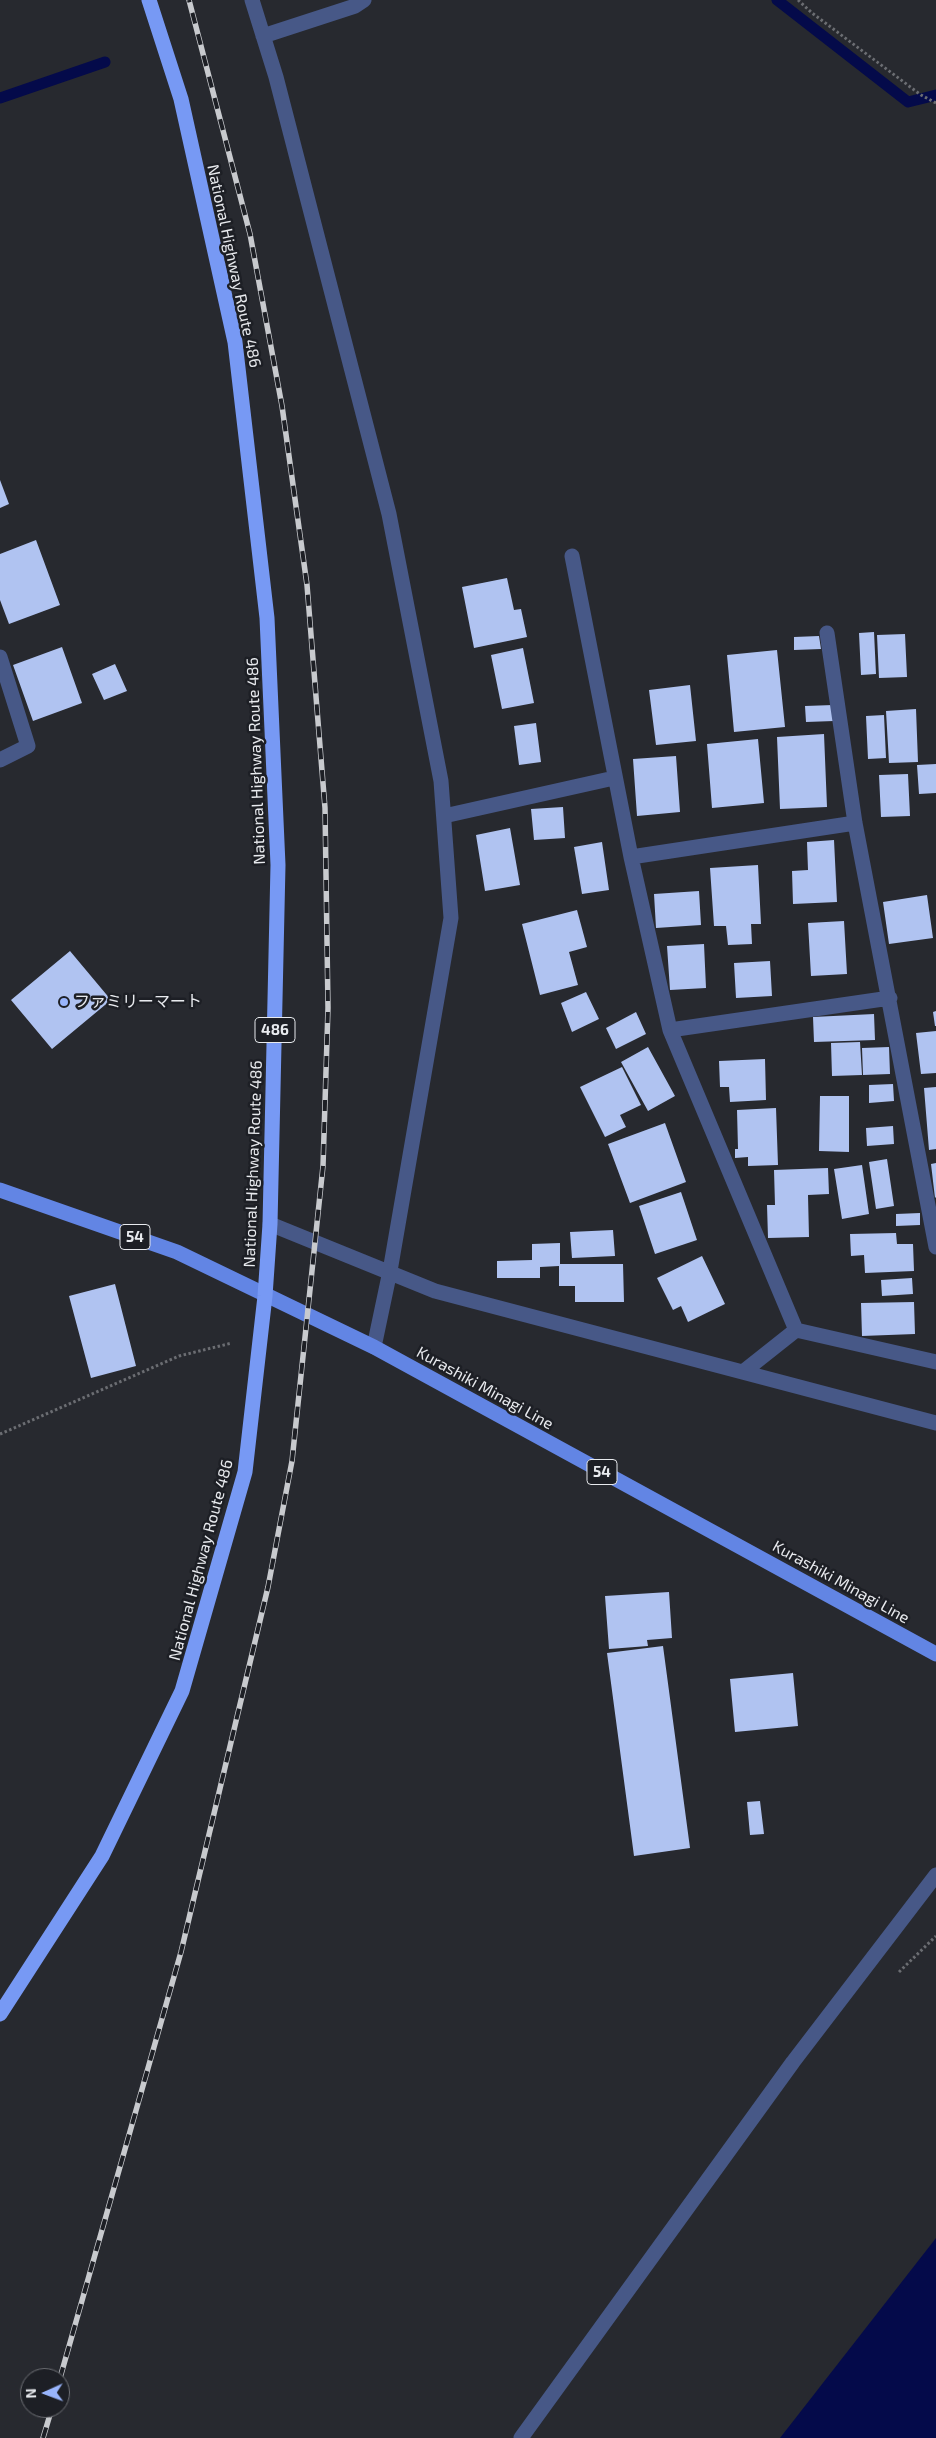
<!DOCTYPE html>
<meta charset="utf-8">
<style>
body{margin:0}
#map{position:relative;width:936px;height:2438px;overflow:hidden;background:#27292f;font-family:"Exo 2",sans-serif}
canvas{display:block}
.north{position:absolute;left:20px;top:2368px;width:50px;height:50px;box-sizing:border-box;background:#1d1f25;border:1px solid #6e7075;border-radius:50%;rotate:268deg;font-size:14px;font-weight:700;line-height:20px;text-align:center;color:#e8eaee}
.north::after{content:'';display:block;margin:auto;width:18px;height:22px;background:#99b5fd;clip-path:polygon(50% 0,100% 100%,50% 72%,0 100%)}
</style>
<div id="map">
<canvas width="936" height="2438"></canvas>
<div class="north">N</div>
</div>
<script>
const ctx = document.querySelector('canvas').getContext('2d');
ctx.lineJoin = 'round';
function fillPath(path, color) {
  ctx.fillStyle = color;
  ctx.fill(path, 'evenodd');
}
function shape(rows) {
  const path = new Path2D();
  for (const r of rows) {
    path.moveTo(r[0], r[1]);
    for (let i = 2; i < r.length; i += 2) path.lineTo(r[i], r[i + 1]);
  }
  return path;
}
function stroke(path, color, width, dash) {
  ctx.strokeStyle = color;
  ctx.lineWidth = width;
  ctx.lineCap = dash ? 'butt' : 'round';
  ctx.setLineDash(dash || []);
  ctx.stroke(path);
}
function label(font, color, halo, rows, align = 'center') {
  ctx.font = font + ' "Exo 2","Noto Sans JP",sans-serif';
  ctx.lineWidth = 5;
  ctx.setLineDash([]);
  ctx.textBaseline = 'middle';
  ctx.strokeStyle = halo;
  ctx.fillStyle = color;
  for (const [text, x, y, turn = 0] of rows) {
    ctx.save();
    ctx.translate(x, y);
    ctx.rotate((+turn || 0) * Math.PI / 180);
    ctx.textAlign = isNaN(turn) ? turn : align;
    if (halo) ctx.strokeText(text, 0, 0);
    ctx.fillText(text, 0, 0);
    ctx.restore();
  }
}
const water = shape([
 [936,2238,936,2438,780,2438]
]);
const stream = shape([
 [777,0,908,102,936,95],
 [0,98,105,62]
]);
const building = shape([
 [0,480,9,504,0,508],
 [36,540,60,605,9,624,0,600,0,554],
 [507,578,514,610,521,609,527,637,474,648,462,587],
 [874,632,876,674,861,675,859,633],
 [905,634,907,677,879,678,877,635],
 [819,636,821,649,794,650,794,637],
 [62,647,82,703,33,721,13,665],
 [523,648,534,703,502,709,491,655],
 [777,650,785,727,734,732,727,655],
 [115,664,127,691,104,700,92,674],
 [690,685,696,741,656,745,649,690],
 [833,705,834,721,806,722,805,706],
 [916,709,918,762,889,763,886,711],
 [884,715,886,758,868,759,866,716],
 [536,723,541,762,519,765,514,726],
 [824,734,827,807,780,809,777,737],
 [758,739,764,803,712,808,707,744],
 [676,756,680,812,637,816,633,759],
 [936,764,936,793,919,794,917,765],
 [908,774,910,816,881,817,879,775],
 [563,807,565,838,534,840,531,809],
 [510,828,520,885,485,891,476,835],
 [834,840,837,902,793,904,792,871,808,870,807,842],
 [602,842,609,890,582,894,574,847],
 [758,865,761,924,751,924,752,944,728,945,726,926,714,926,710,868],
 [699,891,701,925,656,928,654,894],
 [927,895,933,938,889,944,883,902],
 [577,910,587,947,569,952,578,985,540,995,522,924],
 [844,921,847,974,811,976,808,923],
 [704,944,706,988,670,990,667,946],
 [70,951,111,1000,52,1049,11,1000],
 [770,961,772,996,736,998,734,963],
 [586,992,599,1019,572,1032,561,1003],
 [936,1011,936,1026,935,1026,933,1012],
 [636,1012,646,1034,616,1049,606,1028],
 [874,1014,875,1040,814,1042,813,1017],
 [936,1031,936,1073,921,1074,916,1033],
 [860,1042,862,1075,832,1076,831,1043],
 [648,1047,675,1096,648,1111,621,1062],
 [889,1047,890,1074,863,1075,862,1048],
 [765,1059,766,1100,730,1102,729,1087,720,1087,719,1061],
 [622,1067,641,1105,620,1115,626,1127,605,1137,580,1087],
 [893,1084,894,1101,869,1103,869,1085],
 [936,1087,936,1149,929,1150,924,1088],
 [820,1096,849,1096,849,1152,819,1151],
 [776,1108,778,1165,748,1166,748,1157,735,1158,735,1149,738,1149,737,1110],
 [665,1123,686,1182,630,1203,608,1144],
 [893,1126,894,1144,867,1146,866,1128],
 [887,1159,894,1206,876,1209,869,1162],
 [936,1163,936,1197,935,1198,931,1164],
 [862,1165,869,1214,842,1219,834,1169],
 [828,1168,829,1194,808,1195,809,1237,768,1238,767,1205,775,1205,774,1170],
 [681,1192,697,1240,655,1254,639,1206],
 [920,1213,920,1225,896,1226,896,1214],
 [613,1230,615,1256,572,1258,570,1232],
 [896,1233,897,1244,913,1244,914,1271,865,1273,864,1255,851,1256,850,1234],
 [560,1243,560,1264,623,1264,624,1302,575,1302,575,1286,559,1286,559,1266,540,1267,540,1278,497,1278,497,1261,532,1260,532,1244],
 [702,1256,725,1304,688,1322,681,1306,673,1310,657,1278],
 [912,1278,913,1294,882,1296,881,1280],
 [115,1284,136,1366,91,1378,69,1296],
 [914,1302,915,1334,862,1336,861,1303],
 [669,1592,672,1638,647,1640,648,1646,609,1649,605,1596],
 [663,1646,690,1848,634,1856,607,1653],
 [793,1673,798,1726,735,1732,730,1679],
 [760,1801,764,1834,750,1835,747,1802]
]);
const path = shape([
 [798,0,812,13,921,95,936,103],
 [0,1434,179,1356,232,1343],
 [899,1972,936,1936]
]);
const minor = shape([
 [252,0,276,77,389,514,441,781,451,918,390,1271,374,1347],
 [263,36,355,6,364,0],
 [572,556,631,857,855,823],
 [827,633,855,823,936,1247],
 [0,657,28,746,0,760],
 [444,816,614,778],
 [631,857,670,1030,890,998],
 [670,1030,796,1330],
 [270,1224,435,1291,936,1423],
 [743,1372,796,1330,936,1362],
 [521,2438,793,2062,936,1875]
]);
const major = shape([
 [0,1190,177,1252,374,1347,936,1654]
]);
const highway = shape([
 [0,2014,102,1856,182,1691,245,1472,265,1296,270,1224,278,865,267,618,235,342,181,99,149,0]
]);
const rail = shape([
 [60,2378,181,1952,268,1587,292,1461,323,1166,328,1008,325,808,307,585,282,406,250,234,189,0],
 [43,2438,52,2408]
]);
const markers = [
 [64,1002,5,"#99b5fd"]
];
const shields = [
 [275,1030,40],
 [135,1237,30],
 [602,1472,30]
];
const shieldNames = [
 ["486",275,1030],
 ["54",135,1237],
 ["54",602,1472]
];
const streetNames = [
 ["National Highway Route 486",234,266,78],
 ["National Highway Route 486",256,761,-92],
 ["National Highway Route 486",253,1164,-88],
 ["Kurashiki Minagi Line",485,1388,29],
 ["National Highway Route 486",201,1560,-75],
 ["Kurashiki Minagi Line",841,1582,29]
];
const poiNames = [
 ["ファミリーマート",74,1002]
];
fillPath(water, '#040a4a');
stroke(stream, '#040a4a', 11);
fillPath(building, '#b0c3f1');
stroke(path, '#6b6d72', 3, [2.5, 2.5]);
stroke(minor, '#475887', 15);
stroke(major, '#6285e4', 15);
stroke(highway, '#7799f4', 15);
stroke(rail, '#c8cace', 5.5);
stroke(rail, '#1d1f25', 4, [11]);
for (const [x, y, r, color] of markers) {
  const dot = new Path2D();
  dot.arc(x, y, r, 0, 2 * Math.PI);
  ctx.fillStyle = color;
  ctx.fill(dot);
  stroke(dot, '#1d1f25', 2);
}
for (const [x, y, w] of shields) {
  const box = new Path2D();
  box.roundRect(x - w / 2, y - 12.5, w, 25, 4);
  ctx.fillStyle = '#1d1f25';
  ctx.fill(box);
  stroke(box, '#e8eaee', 1);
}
label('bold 15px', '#e8eaee', null, shieldNames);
label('16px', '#e8eaee', '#1d1f25', streetNames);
label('16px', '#e8eaee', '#1d1f25', poiNames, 'left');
</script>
